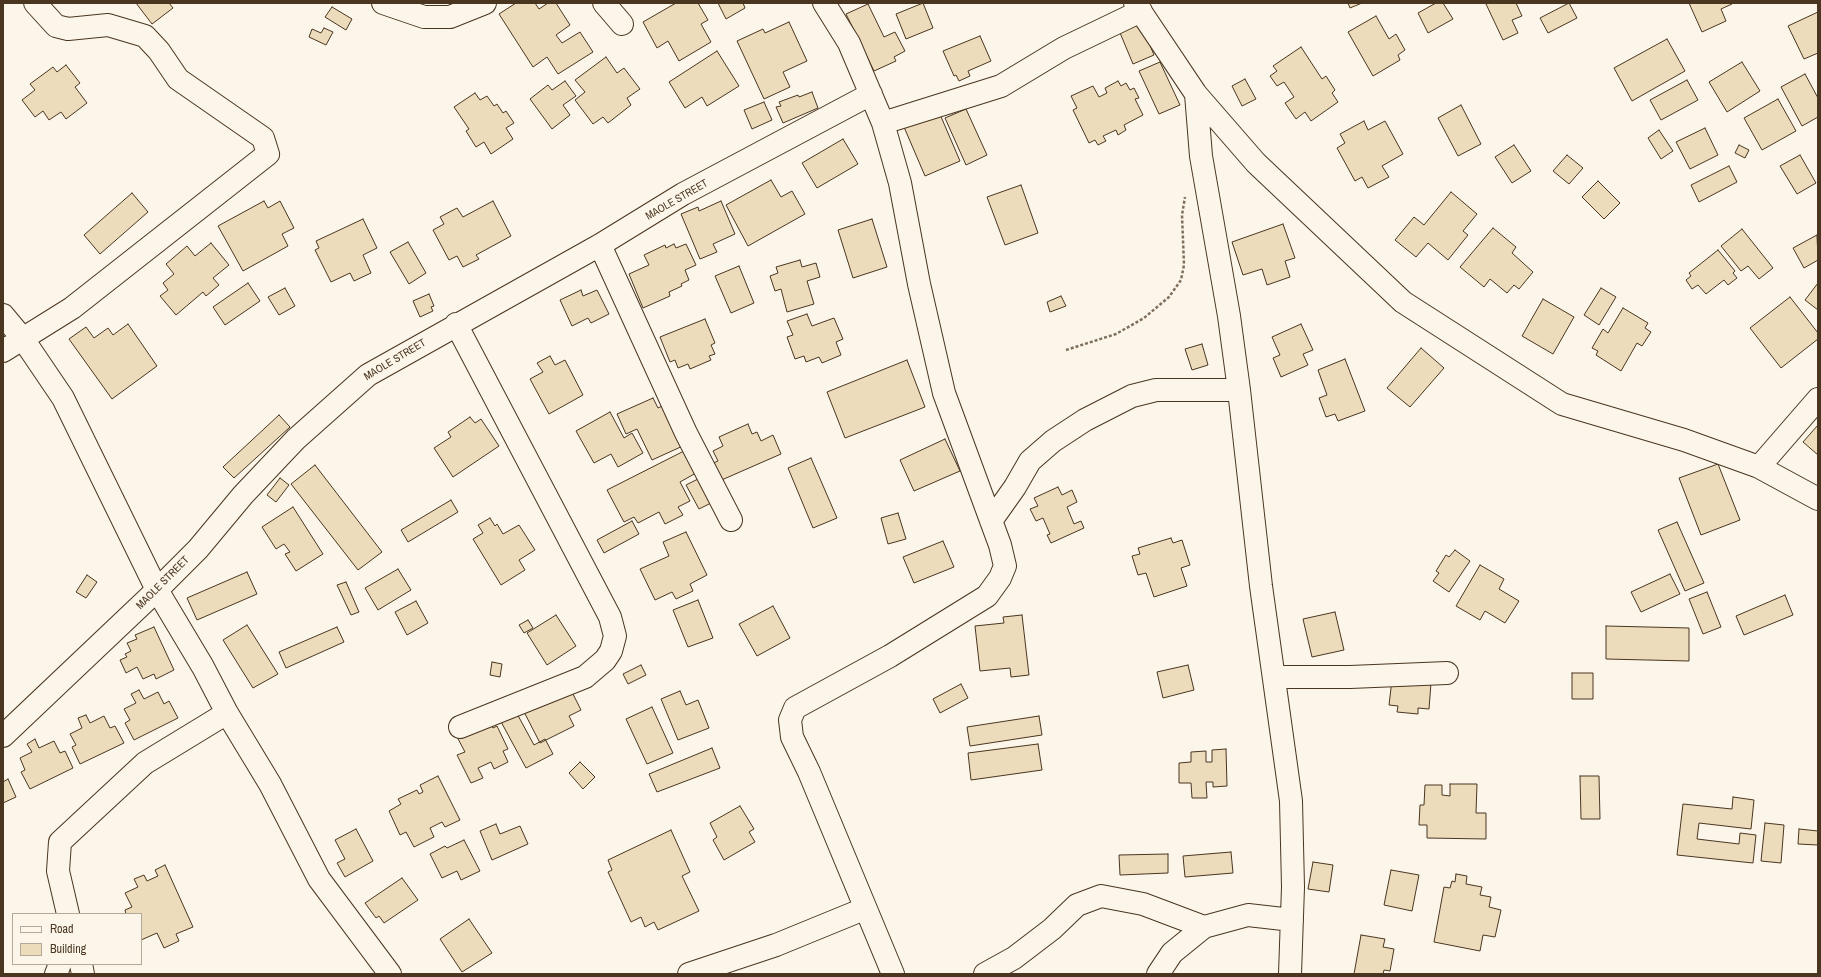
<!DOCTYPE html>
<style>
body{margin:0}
#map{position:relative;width:1821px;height:977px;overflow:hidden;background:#fbf6e9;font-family:"Archivo Narrow",sans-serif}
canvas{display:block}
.frame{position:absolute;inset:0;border:4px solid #4a3520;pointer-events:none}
.legend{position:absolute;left:12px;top:913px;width:130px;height:52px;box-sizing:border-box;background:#fbf6e9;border:1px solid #b4a999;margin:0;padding:5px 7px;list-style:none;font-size:12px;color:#4a3520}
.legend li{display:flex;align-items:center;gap:8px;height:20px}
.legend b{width:20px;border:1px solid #b4a999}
</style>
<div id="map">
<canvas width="1821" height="977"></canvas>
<div class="frame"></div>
<ul class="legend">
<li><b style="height:5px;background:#fbf6e9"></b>Road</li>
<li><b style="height:11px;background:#ecdcbc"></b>Building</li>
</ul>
</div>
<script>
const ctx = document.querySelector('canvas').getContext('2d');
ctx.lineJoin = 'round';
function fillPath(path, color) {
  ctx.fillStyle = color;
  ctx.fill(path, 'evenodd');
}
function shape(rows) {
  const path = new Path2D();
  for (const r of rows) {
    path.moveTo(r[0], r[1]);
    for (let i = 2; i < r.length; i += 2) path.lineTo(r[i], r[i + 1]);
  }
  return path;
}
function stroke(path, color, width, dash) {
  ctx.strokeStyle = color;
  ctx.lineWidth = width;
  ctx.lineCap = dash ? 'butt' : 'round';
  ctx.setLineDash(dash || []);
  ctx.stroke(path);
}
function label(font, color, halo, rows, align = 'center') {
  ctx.font = font + ' "Archivo Narrow",sans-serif';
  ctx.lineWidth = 3;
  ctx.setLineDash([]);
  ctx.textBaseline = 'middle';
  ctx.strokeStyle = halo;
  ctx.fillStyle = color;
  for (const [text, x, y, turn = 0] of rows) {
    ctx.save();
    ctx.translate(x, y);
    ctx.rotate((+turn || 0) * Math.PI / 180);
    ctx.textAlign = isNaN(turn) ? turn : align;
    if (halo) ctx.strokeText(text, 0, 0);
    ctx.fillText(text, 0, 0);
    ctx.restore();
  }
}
const building = shape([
 [136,3,169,3,173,8,152,24,136,3],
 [516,3,535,3,539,9,548,3,556,3,570,25,556,35,562,43,580,32,593,52,558,74,547,57,533,67,499,14,516,3],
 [676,3,698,3,708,20,701,24,711,42,679,61,668,41,657,48,643,22,676,3],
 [718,3,743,3,745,8,726,19,718,3],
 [923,3,933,28,906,39,896,14,923,3],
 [1348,3,1362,3,1350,8,1348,3],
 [1436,3,1443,3,1453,19,1428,33,1418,13,1436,3],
 [1489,3,1516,3,1522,16,1512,20,1518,33,1503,40,1486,4,1489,3],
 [1569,3,1577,18,1548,33,1540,18,1569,3],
 [1689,3,1732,3,1732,4,1721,9,1726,21,1702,32,1689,3],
 [868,4,884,37,895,32,905,51,894,57,896,61,874,71,846,14,868,4],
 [332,7,352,19,346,30,325,17,332,7],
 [1818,12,1818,53,1804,59,1788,26,1818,12],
 [1376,16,1389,39,1396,34,1405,50,1398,55,1400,60,1373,76,1348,32,1376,16],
 [1139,19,1154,55,1133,64,1118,28,1139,19],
 [789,22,807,61,783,72,790,87,764,99,737,41,763,29,765,33,789,22],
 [324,28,333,32,326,45,309,37,312,29,321,33,324,28],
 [980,36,991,61,968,71,970,76,959,81,956,75,954,76,943,51,980,36],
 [1667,39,1685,71,1632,101,1614,68,1667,39],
 [1301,47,1322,79,1326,76,1335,90,1332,93,1338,102,1311,121,1305,112,1296,119,1285,103,1294,97,1284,82,1277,86,1270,76,1277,71,1273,66,1301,47],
 [717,51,739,86,707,106,702,97,685,108,669,82,717,51],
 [606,57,617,73,624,68,640,89,627,98,631,105,608,123,603,117,593,124,575,100,585,92,575,80,606,57],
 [1160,62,1180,105,1159,114,1139,71,1160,62],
 [1742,62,1760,91,1727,112,1709,82,1742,62],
 [66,65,80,83,75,87,87,103,66,119,61,112,49,120,43,111,35,117,22,100,35,90,30,84,53,67,57,72,66,65],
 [1805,74,1818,98,1818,117,1802,126,1781,87,1805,74],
 [1245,79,1256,99,1242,106,1232,86,1245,79],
 [1687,80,1698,100,1661,120,1650,100,1687,80],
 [565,81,576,96,563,105,570,115,552,129,530,99,548,85,552,90,565,81],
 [1118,81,1121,86,1126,83,1130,90,1134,88,1139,98,1135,99,1143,115,1124,125,1126,130,1118,135,1116,130,1103,136,1106,141,1098,145,1095,140,1089,143,1073,110,1077,108,1071,96,1093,86,1099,97,1107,93,1105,88,1118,81],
 [812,92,818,108,783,123,776,107,781,106,779,102,798,95,799,97,812,92],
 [475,93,480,100,487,96,494,106,497,104,503,113,506,111,514,123,506,128,513,139,491,154,484,142,476,147,466,131,469,129,454,107,475,93],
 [1778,99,1796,131,1762,150,1744,118,1778,99],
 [764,102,772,120,752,129,744,110,764,102],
 [1461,105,1481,144,1458,156,1438,118,1461,105],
 [966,109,987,155,966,165,945,118,966,109],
 [939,112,960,161,925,176,904,127,939,112],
 [1364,121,1368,130,1385,121,1403,154,1382,166,1389,177,1368,188,1362,177,1355,181,1337,148,1345,143,1340,134,1364,121],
 [1705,128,1718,155,1690,169,1676,142,1705,128],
 [1659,130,1673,151,1661,159,1648,138,1659,130],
 [843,139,858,164,817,188,802,163,843,139],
 [1514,145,1531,171,1512,183,1495,157,1514,145],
 [1739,145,1749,150,1745,158,1735,153,1739,145],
 [1567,155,1583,168,1569,184,1553,171,1567,155],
 [1800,155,1816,183,1797,194,1780,166,1800,155],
 [1729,166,1737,182,1699,202,1691,185,1729,166],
 [771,180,781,197,792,191,805,214,748,246,726,205,771,180],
 [1598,181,1620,203,1604,219,1582,197,1598,181],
 [1021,185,1038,233,1005,245,987,197,1021,185],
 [1451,192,1477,214,1463,231,1468,235,1448,260,1428,243,1416,257,1395,240,1414,217,1424,225,1451,192],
 [132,193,148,212,100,254,84,235,132,193],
 [264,201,268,208,280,201,294,228,282,234,288,246,243,271,218,226,264,201],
 [493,201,511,236,476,255,479,259,463,267,457,256,449,260,433,230,444,224,440,217,457,208,463,217,493,201],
 [721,201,735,234,713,244,717,252,700,259,681,214,698,207,699,211,721,201],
 [363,219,377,248,363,255,371,273,354,281,350,273,331,282,315,250,319,248,316,241,363,219],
 [872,219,887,267,853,278,838,230,872,219],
 [1283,224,1295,258,1285,261,1290,277,1267,285,1262,269,1243,275,1232,242,1283,224],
 [1493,228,1516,247,1512,253,1533,272,1519,289,1514,285,1507,293,1490,279,1484,287,1460,267,1493,228],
 [1742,229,1773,268,1759,279,1748,266,1741,271,1721,246,1742,229],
 [1817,235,1818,260,1804,268,1793,248,1817,235],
 [408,242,426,273,409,284,390,252,408,242],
 [211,243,229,265,213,278,219,285,206,296,203,292,176,315,160,296,168,290,163,283,174,274,166,264,187,246,195,256,211,243],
 [674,244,676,248,686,244,696,265,685,270,689,280,681,284,682,286,669,292,670,296,643,308,629,274,649,265,644,255,665,245,666,248,674,244],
 [1718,250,1735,271,1733,273,1737,278,1728,285,1724,280,1706,294,1698,285,1692,289,1686,280,1691,276,1689,273,1718,250],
 [800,260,802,267,816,263,820,277,807,281,814,304,787,312,781,289,775,291,770,276,778,273,776,267,800,260],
 [739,266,754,303,731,313,715,276,739,266],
 [248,283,260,301,225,325,213,307,248,283],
 [1818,283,1818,310,1805,300,1818,283],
 [285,288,295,306,279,315,268,297,285,288],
 [1601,288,1616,297,1599,325,1584,315,1601,288],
 [581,290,583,296,597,290,609,314,591,323,588,318,572,326,560,300,581,290],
 [429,294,434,306,431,307,433,311,420,317,413,301,429,294],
 [1061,296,1066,306,1050,312,1047,302,1061,296],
 [1790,297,1818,333,1818,339,1781,368,1750,328,1790,297],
 [1543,299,1574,317,1553,354,1522,336,1543,299],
 [1623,308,1648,323,1645,328,1651,332,1642,346,1637,343,1621,371,1596,355,1598,351,1592,348,1603,329,1608,333,1623,308],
 [807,314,812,326,834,318,843,339,836,342,841,355,822,363,819,357,806,362,804,356,795,359,787,337,793,335,787,321,807,314],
 [705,319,715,343,711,345,715,354,709,356,711,360,690,369,688,364,678,368,675,360,670,362,660,337,705,319],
 [128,324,157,366,112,399,69,339,86,327,94,338,108,328,113,335,128,324],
 [1301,324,1313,350,1303,354,1308,365,1281,377,1273,358,1280,355,1272,337,1301,324],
 [1202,344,1208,365,1192,370,1185,349,1202,344],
 [1421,348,1444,368,1410,407,1387,388,1421,348],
 [550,356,555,365,565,360,583,395,549,414,530,379,543,372,537,363,550,356],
 [1345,359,1365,411,1338,421,1335,414,1326,417,1319,398,1327,395,1318,370,1345,359],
 [907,360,925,407,845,438,827,392,907,360],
 [653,398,658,408,666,404,685,445,652,460,637,429,626,434,617,414,653,398],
 [610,412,624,438,632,433,643,453,618,467,611,454,594,463,576,431,610,412],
 [279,415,290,427,234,478,223,467,279,415],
 [470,417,475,423,481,419,499,446,453,477,434,448,451,437,448,432,470,417],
 [748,424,752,434,757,432,761,441,773,435,781,454,717,482,709,465,718,461,713,451,723,446,719,437,748,424],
 [1818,425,1818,455,1803,442,1818,425],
 [945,439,960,471,914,491,900,460,945,439],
 [684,451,696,473,680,482,690,501,678,507,683,515,665,524,659,512,638,523,634,517,624,522,607,490,684,451],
 [811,458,837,518,813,528,788,468,811,458],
 [1718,464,1740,520,1701,535,1679,478,1718,464],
 [315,465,382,552,358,570,291,484,315,465],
 [702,477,715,501,699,509,686,485,702,477],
 [280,478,289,485,276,502,267,495,280,478],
 [1058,487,1062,495,1072,490,1077,502,1067,507,1074,524,1081,521,1084,528,1051,543,1047,535,1050,534,1043,518,1036,521,1030,509,1038,506,1034,498,1058,487],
 [451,500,458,512,408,542,401,530,451,500],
 [293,507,323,554,296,571,285,554,290,552,284,544,276,549,262,527,293,507],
 [898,513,906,539,888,544,881,518,898,513],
 [490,518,495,526,497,524,503,534,519,525,535,550,519,560,525,570,501,585,473,539,483,533,478,525,490,518],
 [632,521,639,534,604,553,597,540,632,521],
 [1677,522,1704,583,1685,591,1658,530,1677,522],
 [686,532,707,575,690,584,693,591,676,599,672,592,655,600,640,569,669,556,663,542,686,532],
 [1171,538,1173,543,1182,540,1190,565,1181,568,1187,586,1154,597,1146,573,1138,575,1132,556,1140,554,1138,548,1171,538],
 [943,541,954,567,914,583,903,557,943,541],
 [1455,550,1470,561,1449,592,1433,581,1439,573,1436,571,1446,555,1449,557,1455,550],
 [1480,565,1504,579,1499,589,1519,601,1505,623,1485,611,1480,620,1456,606,1480,565],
 [398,569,411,590,378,610,365,588,398,569],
 [247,572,257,594,197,620,187,598,247,572],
 [1670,574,1680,594,1641,612,1631,592,1670,574],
 [87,575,97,582,86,598,76,592,87,575],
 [346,582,359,612,351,615,337,585,346,582],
 [1707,592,1721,627,1703,634,1689,599,1707,592],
 [1785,595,1793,615,1744,635,1736,616,1785,595],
 [698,600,713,638,688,647,673,610,698,600],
 [416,601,428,623,407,635,395,612,416,601],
 [773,606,790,638,757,656,739,624,773,606],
 [1335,612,1344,650,1312,657,1303,619,1335,612],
 [556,615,576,646,547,665,527,633,556,615],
 [1022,615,1029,675,1011,677,1010,668,980,671,975,626,1004,623,1003,617,1022,615],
 [528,620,533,628,524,633,519,625,528,620],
 [247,625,278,674,253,688,223,640,247,625],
 [1606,626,1689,628,1689,661,1606,659,1606,626],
 [154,627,174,670,156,679,154,674,143,679,137,667,126,673,120,660,127,657,125,654,131,651,127,643,137,639,135,635,154,627],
 [337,627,344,642,286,668,279,652,337,627],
 [492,662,502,664,500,677,490,675,492,662],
 [641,665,646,675,628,684,623,674,641,665],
 [1188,665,1194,690,1163,698,1157,672,1188,665],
 [1572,673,1593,673,1593,699,1572,699,1572,673],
 [1392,680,1431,683,1429,709,1418,708,1418,714,1397,712,1398,706,1389,705,1392,680],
 [961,684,968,698,940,713,933,699,961,684],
 [139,690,144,699,158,692,164,704,169,701,178,718,134,740,125,723,130,720,124,709,136,703,131,694,139,690],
 [571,690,581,710,569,716,574,726,540,743,521,706,571,690],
 [680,691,686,705,698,700,709,728,678,740,661,699,680,691],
 [652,707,673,753,647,764,626,719,652,707],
 [515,710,534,745,545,739,553,754,526,768,499,718,515,710],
 [86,715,90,723,104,716,110,728,115,726,124,743,80,764,72,747,76,745,70,734,82,728,78,718,86,715],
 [1039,716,1042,735,970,746,967,727,1039,716],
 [488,719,493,728,497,726,508,749,503,751,508,762,494,769,491,762,478,768,483,778,471,783,457,755,465,752,456,735,488,719],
 [35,739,39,748,54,741,60,753,65,751,73,768,30,789,21,772,25,770,20,758,32,752,27,744,35,739],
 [1038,744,1042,770,971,780,968,753,1038,744],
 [712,748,720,768,657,792,649,774,712,748],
 [1226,749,1227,786,1213,787,1213,782,1206,782,1207,798,1192,798,1191,783,1179,783,1179,763,1191,762,1191,752,1206,751,1206,762,1212,762,1212,750,1226,749],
 [580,762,595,777,583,789,569,773,580,762],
 [438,776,460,820,445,827,442,822,430,828,434,837,414,847,406,832,400,835,389,811,401,804,398,799,417,790,419,794,423,792,420,785,438,776],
 [1580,776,1599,776,1600,819,1581,819,1580,776],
 [8,779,16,797,3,803,3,782,8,779],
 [1450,784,1477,784,1476,813,1486,813,1486,839,1427,838,1427,825,1419,825,1420,805,1424,805,1425,785,1442,785,1442,795,1450,796,1450,784],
 [1733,797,1754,800,1751,829,1699,823,1697,839,1739,844,1740,833,1756,835,1753,863,1677,855,1683,804,1732,809,1733,797],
 [740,806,754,829,749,832,755,842,724,860,713,840,717,837,710,823,740,806],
 [1765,823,1784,825,1781,863,1761,861,1765,823],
 [496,824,500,834,520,826,528,844,492,860,480,831,496,824],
 [356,829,373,861,345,877,337,863,345,859,335,840,356,829],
 [1799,829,1818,831,1818,845,1798,844,1799,829],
 [671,830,690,872,682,876,699,911,658,930,654,922,645,927,641,917,631,922,608,872,612,870,608,860,671,830],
 [464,840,480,871,461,880,457,871,442,878,430,854,445,846,447,848,464,840],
 [1231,852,1233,873,1185,877,1183,856,1231,852],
 [1168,854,1168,873,1120,875,1119,855,1168,854],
 [1313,862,1333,865,1329,892,1308,889,1313,862],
 [165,865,193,927,176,934,179,941,164,948,157,933,141,940,141,914,126,914,125,910,132,907,125,893,138,887,134,879,144,875,147,881,158,876,155,870,165,865],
 [1391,870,1419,875,1412,911,1384,905,1391,870],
 [1456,874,1467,876,1466,884,1482,887,1480,895,1491,897,1489,907,1501,910,1495,937,1483,935,1480,951,1434,942,1444,887,1450,888,1452,881,1455,882,1456,874],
 [402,878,418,900,384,923,379,916,376,918,365,903,402,878],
 [469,919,492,953,462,972,440,939,469,919],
 [1361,935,1385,939,1383,947,1394,949,1390,971,1384,970,1383,974,1354,974,1361,935]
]);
const path = shape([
 [1066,350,1116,334,1144,318,1169,297,1181,280,1184,265,1182,215,1185,197]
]);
const minor = shape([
 [383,3,424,17,450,17,485,3],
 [604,3,622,24],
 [824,3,849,43,883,123,900,183,919,284,944,393,1000,545,1005,566,1000,578,987,596,890,656,795,708,790,720,792,737,809,772,893,974],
 [1135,3,1196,94,1256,163,1403,302,1562,404,1684,440,1759,467,1818,499],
 [1196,94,1201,156,1229,316,1239,390,1261,586,1291,801,1293,887,1290,974],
 [883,123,1001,86,1064,48,1141,11],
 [600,245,686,433,731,520],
 [3,315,23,339,63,398,157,590,203,667,227,713,270,784,319,879,390,974],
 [456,324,610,617,615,636,611,651,605,660,585,677,460,727],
 [3,351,72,308,268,154,263,138,178,79,159,51,145,36,108,25,68,29,56,26,35,3],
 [1759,467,1818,399],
 [991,521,1015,487,1030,461,1053,441,1085,420,1132,396,1156,390,1239,390],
 [1274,677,1350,677,1447,673],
 [3,736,157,590,198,549,243,495,296,439,368,375,600,245,683,194,871,94],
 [68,914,58,871,60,842,145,763,227,713],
 [81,964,83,974],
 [56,974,60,964],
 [689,974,776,945,864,909],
 [985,974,1014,958,1052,929,1077,905,1101,896,1143,904,1204,927],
 [1158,974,1172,953,1204,927,1248,915,1292,920]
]);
const streetNames = [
 ["MAOLE STREET",677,200,-30],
 ["MAOLE STREET",395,360,-31],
 ["MAOLE STREET",163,583,-45]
];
fillPath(building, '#ecdcbc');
stroke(building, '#4a3520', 1);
stroke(minor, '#4a3520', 24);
stroke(path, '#7f6f5c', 2.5, [3, 2]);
stroke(minor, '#fbf6e9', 22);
label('11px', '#4a3520', '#fbf6e9', streetNames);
</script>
